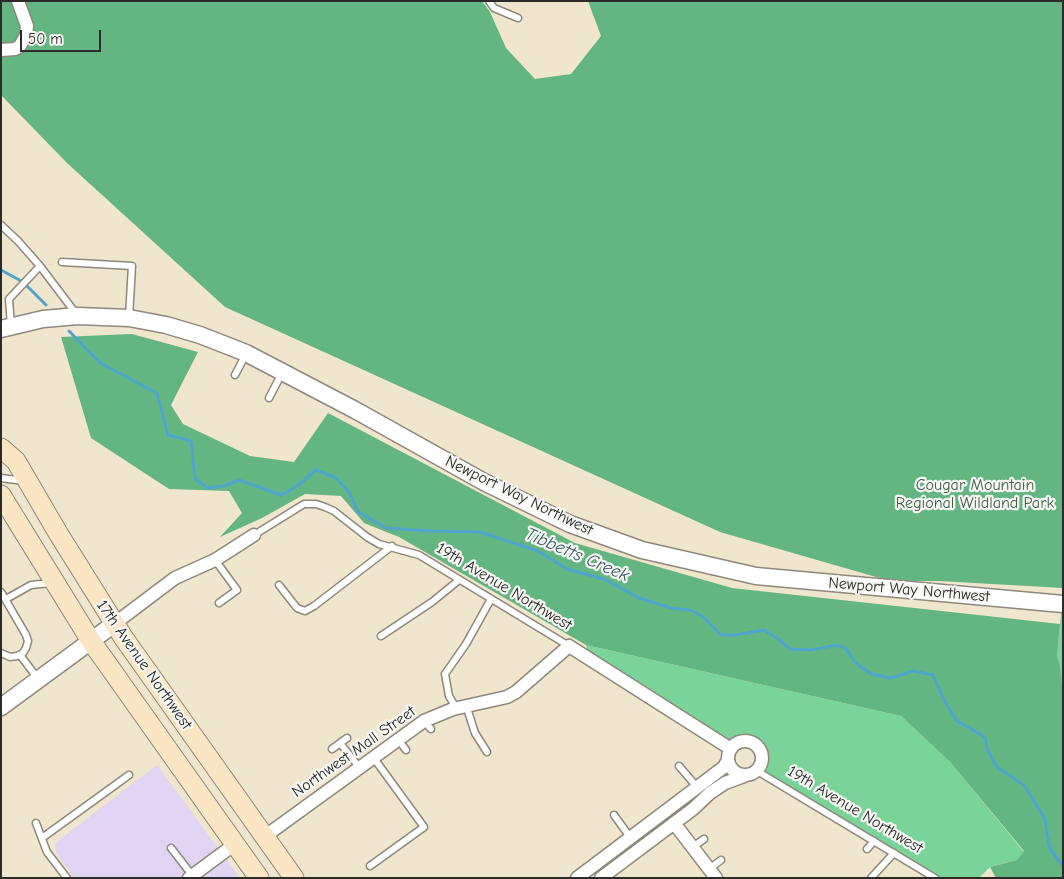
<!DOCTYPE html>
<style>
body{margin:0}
#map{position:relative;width:1064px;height:879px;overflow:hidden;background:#f0e5cd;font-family:"Comic Neue",sans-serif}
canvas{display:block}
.frame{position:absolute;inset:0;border:2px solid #2b2b2b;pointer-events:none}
.scale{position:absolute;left:20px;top:30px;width:81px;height:22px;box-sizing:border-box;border:2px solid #2b2b2b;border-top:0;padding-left:6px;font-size:15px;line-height:18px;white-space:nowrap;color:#2b2b2b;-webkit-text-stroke:4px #f6f6f2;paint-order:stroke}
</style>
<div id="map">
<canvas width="1064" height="879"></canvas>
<div class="frame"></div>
<div class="scale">50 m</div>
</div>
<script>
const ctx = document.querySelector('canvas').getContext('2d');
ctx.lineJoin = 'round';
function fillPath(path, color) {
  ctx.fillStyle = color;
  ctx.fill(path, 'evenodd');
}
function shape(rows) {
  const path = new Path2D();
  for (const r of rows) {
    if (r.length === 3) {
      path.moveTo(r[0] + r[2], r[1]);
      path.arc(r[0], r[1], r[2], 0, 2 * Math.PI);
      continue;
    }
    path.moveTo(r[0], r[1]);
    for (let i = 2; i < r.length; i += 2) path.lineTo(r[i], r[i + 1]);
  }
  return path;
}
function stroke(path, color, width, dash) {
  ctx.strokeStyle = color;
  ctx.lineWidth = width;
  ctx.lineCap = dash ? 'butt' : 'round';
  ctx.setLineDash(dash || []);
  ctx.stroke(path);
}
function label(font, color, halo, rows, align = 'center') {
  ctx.font = font + ' "Comic Neue",sans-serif';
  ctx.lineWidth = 4.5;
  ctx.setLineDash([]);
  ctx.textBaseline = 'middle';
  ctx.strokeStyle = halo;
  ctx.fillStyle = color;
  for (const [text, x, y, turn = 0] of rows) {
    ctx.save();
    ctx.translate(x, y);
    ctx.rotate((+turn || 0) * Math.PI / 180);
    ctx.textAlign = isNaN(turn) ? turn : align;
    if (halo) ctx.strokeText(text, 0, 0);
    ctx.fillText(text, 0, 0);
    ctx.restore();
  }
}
const built = shape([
 [157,765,240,878,72,878,73,876,56,853,55,843]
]);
const green = shape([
 [1061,613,1063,613,1063,697,1057,656],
 [586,645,901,716,950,762,1024,852,1017,860,990,867,979,878,935,878,757,771,762,763,763,756,758,746,755,744,748,741,742,741,733,746,589,659]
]);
const forest = shape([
 [1,1,482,1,490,12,506,48,535,79,571,74,601,36,588,1,1063,1,1063,588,939,581,890,581,720,532,225,307,67,163,1,95],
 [132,334,198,352,171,405,183,424,250,456,294,462,328,413,575,543,732,588,1060,624,1057,656,1060,668,1063,697,1063,878,996,878,990,867,1017,860,1024,851,950,762,901,716,586,645,399,537,364,523,341,496,305,494,262,518,220,537,242,513,229,491,169,489,91,438,61,337]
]);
const stream = shape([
 [1,270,23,282,46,305],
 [69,331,100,363,157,393,168,435,191,441,195,479,208,488,224,486,239,480,281,495,296,487,316,470,336,478,349,492,358,512,386,528,430,531,480,532,538,551,567,569,604,579,639,598,671,608,690,610,702,616,721,635,735,635,764,630,777,638,790,649,810,650,838,645,846,649,856,663,871,674,891,678,913,671,933,675,945,702,957,721,985,737,987,749,997,767,1024,785,1045,819,1050,849,1063,866]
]);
const service = shape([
 [489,1,494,8,518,18],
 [1,225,18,241,40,266,77,315],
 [62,262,132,266,129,317],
 [11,326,9,299,40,266],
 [235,375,246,354],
 [269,398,282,373],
 [1,478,24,481],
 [254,535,304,504,316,504,325,507,334,511,367,537,379,544,419,555,569,646],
 [215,560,237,590,219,603],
 [279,585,297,608,305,611,314,606,392,546],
 [1,592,26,635,28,641,26,648,23,653,17,656,10,657,1,653],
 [6,599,31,585,51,583],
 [381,636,432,602,459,580],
 [20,655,39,680],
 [466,705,475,733,487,752],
 [456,708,449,696,445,674,466,644,491,599],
 [424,721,431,729],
 [398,739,406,750],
 [340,743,359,767],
 [332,749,347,738],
 [679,766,697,787],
 [757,771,935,878],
 [614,815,630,837],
 [36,823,47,852,67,878],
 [42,838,129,775],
 [693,847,704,839],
 [171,848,192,875],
 [867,849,874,841],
 [370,866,424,827,373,757],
 [709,869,721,860],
 [871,878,894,853]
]);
const minor = shape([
 [1,50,15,49,20,46,26,35,27,26,18,1],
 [114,624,175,578,215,560,254,535],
 [745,758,17],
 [674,823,716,878],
 [264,837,424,721,453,709,507,697,516,692,569,646,731,749],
 [189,878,235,844],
 [577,878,724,767,728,760],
 [601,878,693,809,710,793,725,783,744,776]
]);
const tertiary = shape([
 [1,329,43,319,78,316,129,318,166,325,200,335,246,353,355,410,484,482,570,524,642,550,756,576,1063,604],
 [1,707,114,624]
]);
const secondary = shape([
 [1,448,16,461,58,533,123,637,294,878],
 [1,495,91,641,259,878]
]);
const parkNames = [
 ["Cougar Mountain",975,485],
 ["Regional Wildland Park",975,503]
];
const streetNames = [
 ["Newport Way Northwest",519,496,26],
 ["19th Avenue Northwest",504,587,31],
 ["Newport Way Northwest",909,590,5],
 ["17th Avenue Northwest",144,665,55],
 ["Northwest Mall Street",354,752,-35],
 ["19th Avenue Northwest",855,810,31]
];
const waterNames = [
 ["Tibbetts Creek",577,555,23]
];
fillPath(built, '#e1d4f3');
fillPath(green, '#7ad49a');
fillPath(forest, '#63b682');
stroke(stream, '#50a4cc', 3);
stroke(service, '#8e887c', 9);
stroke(minor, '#8e887c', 15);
stroke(tertiary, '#8e887c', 19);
stroke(secondary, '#8e887c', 21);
stroke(service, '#fff', 6);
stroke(minor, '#fff', 12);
stroke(tertiary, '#fff', 16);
stroke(secondary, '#fbe6c4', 19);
label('16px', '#435e4c', '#f6f6f2', parkNames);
label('16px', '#2b2b2b', '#f6f6f2', streetNames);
label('italic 18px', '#3a5b6b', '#f6f6f2', waterNames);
</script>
